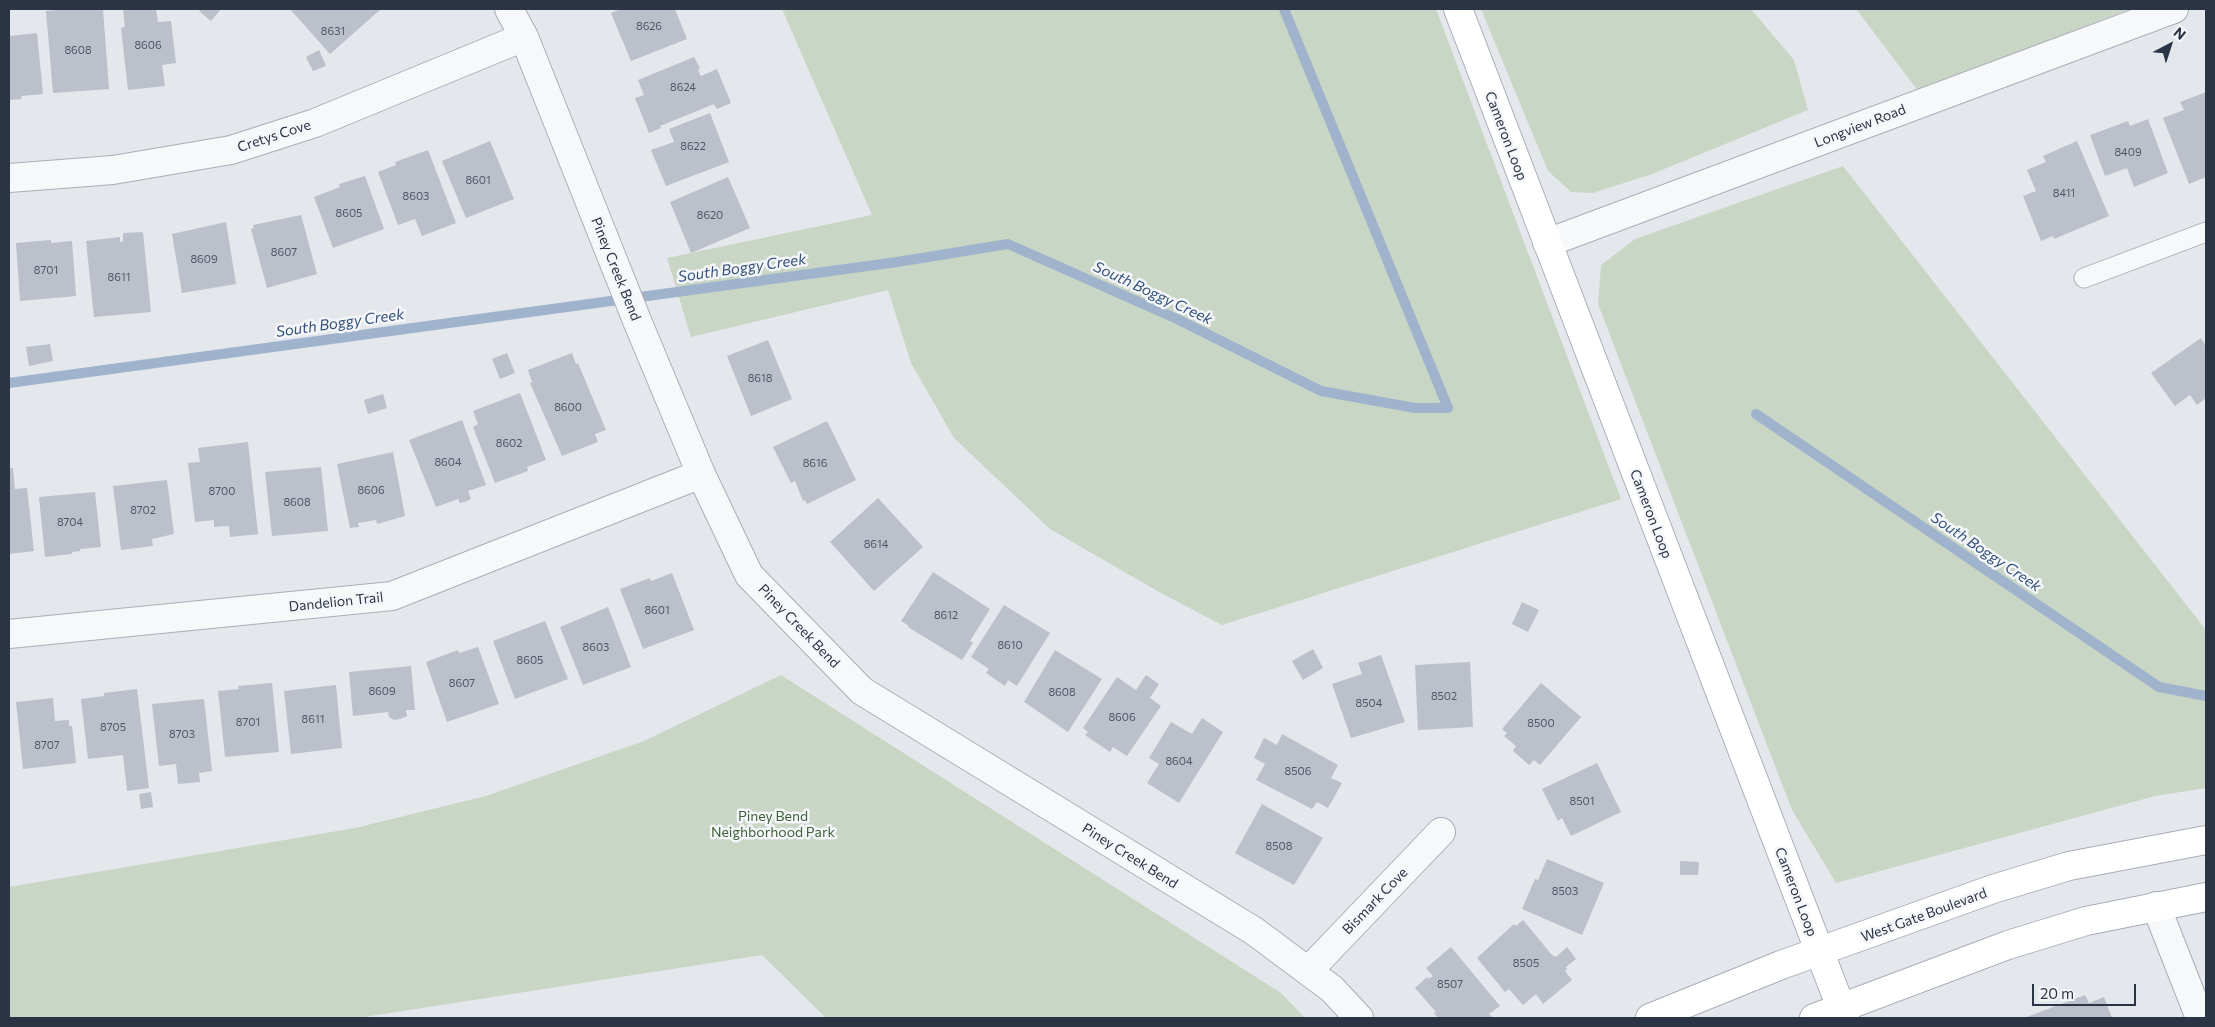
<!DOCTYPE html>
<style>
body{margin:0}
#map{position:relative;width:2215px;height:1027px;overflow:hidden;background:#e4e7ec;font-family:Commissioner,sans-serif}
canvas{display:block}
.frame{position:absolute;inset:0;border:10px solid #2b3445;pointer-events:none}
.north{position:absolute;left:2145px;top:20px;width:50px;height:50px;-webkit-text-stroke:4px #f4f6f9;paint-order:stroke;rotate:40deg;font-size:14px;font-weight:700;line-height:20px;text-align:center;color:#2b3445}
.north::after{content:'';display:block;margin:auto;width:18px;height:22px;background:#2b3445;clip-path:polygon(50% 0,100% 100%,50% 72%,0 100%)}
.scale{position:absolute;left:2032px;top:984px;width:104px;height:22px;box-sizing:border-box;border:2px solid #2b3445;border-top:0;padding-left:6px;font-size:15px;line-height:18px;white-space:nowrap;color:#2b3445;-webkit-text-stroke:4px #f4f6f9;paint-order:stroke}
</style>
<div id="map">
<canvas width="2215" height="1027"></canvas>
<div class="frame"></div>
<div class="north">N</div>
<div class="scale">20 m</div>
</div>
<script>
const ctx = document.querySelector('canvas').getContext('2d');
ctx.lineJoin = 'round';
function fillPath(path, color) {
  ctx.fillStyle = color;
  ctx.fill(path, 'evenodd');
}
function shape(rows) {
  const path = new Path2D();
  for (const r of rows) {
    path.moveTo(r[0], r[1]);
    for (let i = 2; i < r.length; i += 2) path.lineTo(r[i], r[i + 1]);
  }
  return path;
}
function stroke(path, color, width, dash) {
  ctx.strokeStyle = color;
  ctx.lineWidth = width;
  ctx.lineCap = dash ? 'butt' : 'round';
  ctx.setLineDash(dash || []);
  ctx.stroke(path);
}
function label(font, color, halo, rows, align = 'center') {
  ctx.font = font + ' Commissioner,sans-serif';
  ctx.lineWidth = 5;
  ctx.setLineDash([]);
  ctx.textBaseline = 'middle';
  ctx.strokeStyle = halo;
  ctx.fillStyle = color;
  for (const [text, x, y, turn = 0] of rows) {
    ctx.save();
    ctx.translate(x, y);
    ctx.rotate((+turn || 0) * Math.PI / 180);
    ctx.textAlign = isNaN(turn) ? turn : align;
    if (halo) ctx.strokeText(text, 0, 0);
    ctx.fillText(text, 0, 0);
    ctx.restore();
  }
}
const green = shape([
 [782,9,1436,9,1621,499,1222,625,1159,592,1050,529,954,438,911,363,888,290,691,337,667,258,872,215],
 [1481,9,1751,9,1794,60,1808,110,1652,174,1593,193,1571,192,1548,171],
 [1856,9,2129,9,1919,92],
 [1843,166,2206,630,2206,788,2155,796,1836,883,1792,810,1598,304,1601,265,1635,239],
 [781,675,1281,993,1305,1018,826,1018,762,955,358,1018,9,1018,9,887,355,828,486,796,644,741]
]);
const stream = shape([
 [9,383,897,262,1008,244,1177,319,1321,391,1415,408,1448,408,1284,9],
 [1756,414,2159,687,2206,696]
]);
const building = shape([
 [69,9,103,9,109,89,53,93,46,11],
 [123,9,156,9,158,22,171,21,176,63,162,65,165,86,128,90,121,28,125,27],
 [201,9,221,9,211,21,199,11],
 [290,9,381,9,330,54],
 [621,9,675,9,687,39,631,61,611,13],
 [37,33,43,94,21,96,22,99,9,100,9,36],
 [319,50,326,66,313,71,306,57],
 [694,57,700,68,698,70,701,76,717,69,731,103,717,109,714,104,660,126,661,128,649,133,635,98,644,95,638,80],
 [2206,92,2206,177,2189,184,2163,118,2184,110,2180,102],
 [710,113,729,162,666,186,651,150,674,142,669,129],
 [2148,119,2168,173,2134,187,2127,168,2105,176,2090,135,2128,121,2130,126],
 [490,141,514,199,466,218,442,161],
 [2077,141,2109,216,2054,239,2053,236,2041,241,2023,196,2036,191,2027,170,2046,162,2043,156],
 [428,150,456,223,422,236,415,219,398,225,378,172,396,165,395,162],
 [365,176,384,229,333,248,314,197,340,187,339,184],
 [728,177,750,228,691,253,670,202],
 [301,215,317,274,267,288,251,229,254,228,253,225],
 [226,222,236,284,182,293,172,234],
 [143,232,151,312,94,317,86,241,120,237,120,242,123,241,123,233],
 [51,240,51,243,72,241,76,296,20,301,16,243],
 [2201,338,2206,346,2206,398,2197,405,2190,395,2175,406,2151,373],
 [768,340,792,399,751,416,727,356],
 [50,344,53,361,29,366,26,347],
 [507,353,515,373,500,379,492,359],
 [572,353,576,364,578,363,606,430,595,434,598,442,562,456,530,383,532,382,528,370],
 [520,393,546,460,527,467,528,471,495,483,473,427,478,424,473,411],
 [383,394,387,408,368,414,364,400],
 [462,420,486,485,468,491,471,499,467,501,460,503,458,499,436,507,409,440],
 [827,421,856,480,807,504,805,500,803,501,795,481,791,483,773,447],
 [248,442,258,534,230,537,229,526,214,527,214,520,195,522,188,463,200,462,198,448],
 [393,452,405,516,377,524,376,520,358,523,359,527,350,528,337,464],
 [321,467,328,531,272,536,265,472],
 [9,468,13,468,15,489,27,488,34,551,9,554],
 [167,480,174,534,152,539,153,546,121,550,113,486],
 [95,492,101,547,80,549,80,551,72,552,72,554,45,557,39,497],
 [878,498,923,547,874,591,830,542],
 [933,572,990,609,970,641,973,643,962,660,908,627,909,626,901,621],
 [672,573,694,630,643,649,620,589,650,578,651,581],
 [1522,602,1539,610,1528,632,1512,624],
 [1004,605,1050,633,1017,686,1008,680,1005,686,986,673,989,669,971,657],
 [608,607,631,667,583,685,560,627],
 [545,621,568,679,515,699,493,641],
 [478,647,499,704,447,722,426,662,458,650,459,653],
 [1313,649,1323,668,1303,680,1292,661],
 [1055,650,1102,679,1068,732,1024,702],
 [1381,655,1405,722,1351,738,1332,684,1362,674,1358,663],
 [1470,662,1473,727,1418,730,1415,665],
 [411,666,415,710,406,710,407,716,400,719,394,720,389,717,388,712,353,716,349,672],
 [1146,675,1159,684,1150,698,1161,706,1127,756,1113,747,1110,752,1085,735,1088,732,1083,728,1117,677,1136,690],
 [272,683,279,752,225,757,218,691,239,689,238,686],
 [1541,683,1581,717,1540,765,1534,760,1529,765,1513,751,1516,746,1504,736,1507,733,1502,729],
 [336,685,342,748,291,754,284,691],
 [137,689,149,788,127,791,123,755,88,759,81,699,104,696,104,693],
 [53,698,55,721,69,720,69,726,72,726,76,763,23,769,16,702],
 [204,699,212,771,199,773,200,782,178,784,176,764,159,766,152,704],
 [1202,718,1223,732,1179,803,1147,783,1159,764,1149,758,1171,722,1192,734],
 [1282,734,1338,765,1331,778,1342,783,1328,808,1317,802,1312,809,1256,780,1265,764,1254,758,1264,738,1277,745],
 [1597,763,1621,812,1571,836,1562,818,1558,821,1542,789],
 [151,792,153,807,141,809,139,794],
 [1262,804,1323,838,1294,885,1235,853],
 [1547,859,1604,883,1582,935,1522,909,1535,879,1538,880],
 [1680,861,1699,862,1698,875,1680,875],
 [1523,920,1552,955,1556,957,1567,947,1576,959,1566,967,1567,969,1565,971,1572,980,1543,1004,1536,994,1523,1005,1509,989,1505,992,1477,958,1514,924,1516,926],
 [1451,947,1500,1006,1489,1014,1493,1018,1438,1018,1434,1013,1436,1012,1415,988,1427,977,1428,979,1433,976,1426,968],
 [2085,995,2089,1003,2104,997,2112,1018,2024,1018]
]);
const lane = shape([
 [2084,278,2206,232]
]);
const street = shape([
 [509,9,524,37,638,323,701,474,749,575,862,691,1254,931,1332,989,1359,1018],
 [9,178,113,170,231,150,315,123,524,37],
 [1547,243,2174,9],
 [9,634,392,596,701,474],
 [2156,906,2200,1018],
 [1309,970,1441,832]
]);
const secondary = shape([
 [1458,9,1845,1018],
 [1650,1018,1781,965,1993,889,2069,866,2206,840],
 [1814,1018,2008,945,2086,921,2206,897]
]);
const numberNames = [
 ["8626",649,26],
 ["8631",333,31],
 ["8606",148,45],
 ["8608",78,50],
 ["8624",683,87],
 ["8622",693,146],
 ["8409",2128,152],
 ["8601",478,180],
 ["8411",2064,193],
 ["8603",416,196],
 ["8605",349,213],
 ["8620",710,215],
 ["8607",284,252],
 ["8609",204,259],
 ["8701",46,270],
 ["8611",119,277],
 ["8618",760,378],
 ["8600",568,407],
 ["8602",509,443],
 ["8604",448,462],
 ["8616",815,463],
 ["8606",371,490],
 ["8700",222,491],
 ["8608",297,502],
 ["8702",143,510],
 ["8704",70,522],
 ["8614",876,544],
 ["8601",657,610],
 ["8612",946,615],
 ["8610",1010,645],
 ["8603",596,647],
 ["8605",530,660],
 ["8607",462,683],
 ["8609",382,691],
 ["8608",1062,692],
 ["8502",1444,696],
 ["8504",1369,703],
 ["8606",1122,717],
 ["8611",313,719],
 ["8701",248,722],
 ["8500",1541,723],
 ["8705",113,727],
 ["8703",182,734],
 ["8707",47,745],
 ["8604",1179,761],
 ["8506",1298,771],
 ["8501",1582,801],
 ["8508",1279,846],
 ["8503",1565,891],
 ["8505",1526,963],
 ["8507",1450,984]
];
const streetNames = [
 ["Longview Road",1860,126,-21],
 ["Cretys Cove",274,136,-18],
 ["Cameron Loop",1506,136,69],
 ["Piney Creek Bend",616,269,68],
 ["Cameron Loop",1651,514,69],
 ["Dandelion Trail",336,602,-6],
 ["Piney Creek Bend",799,626,46],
 ["Piney Creek Bend",1130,856,32],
 ["Cameron Loop",1796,892,69],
 ["Bismark Cove",1375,901,-46],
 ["West Gate Boulevard",1924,915,-20]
];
const parkNames = [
 ["Piney Bend",773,816],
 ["Neighborhood Park",773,832]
];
const waterNames = [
 ["South Boggy Creek",742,268,-8],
 ["South Boggy Creek",1153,293,25],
 ["South Boggy Creek",340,323,-8],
 ["South Boggy Creek",1986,552,34]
];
fillPath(green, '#c9d6c5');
stroke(stream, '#9fb4cc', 10);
fillPath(building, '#bbc0ca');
stroke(lane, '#a9aeb7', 21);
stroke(street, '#a9aeb7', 30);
stroke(secondary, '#a9aeb7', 30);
stroke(lane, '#f7f8fa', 19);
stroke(street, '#f7f8fa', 28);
stroke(secondary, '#fff', 28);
label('11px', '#4f5766', null, numberNames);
label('14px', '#2b3445', '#f4f6f9', streetNames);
label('14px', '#3f6138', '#f4f6f9', parkNames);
label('italic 15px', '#34527a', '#f4f6f9', waterNames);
</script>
